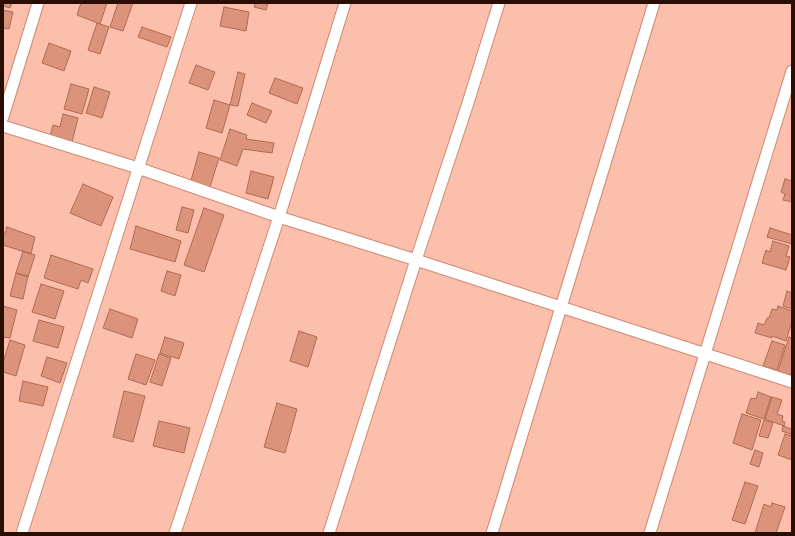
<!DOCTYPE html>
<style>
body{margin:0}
#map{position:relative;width:795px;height:536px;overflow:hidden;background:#fcbfab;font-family:"PT Sans",sans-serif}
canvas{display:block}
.frame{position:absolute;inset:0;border:4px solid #290e06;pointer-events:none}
</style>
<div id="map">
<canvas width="795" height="536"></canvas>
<div class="frame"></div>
</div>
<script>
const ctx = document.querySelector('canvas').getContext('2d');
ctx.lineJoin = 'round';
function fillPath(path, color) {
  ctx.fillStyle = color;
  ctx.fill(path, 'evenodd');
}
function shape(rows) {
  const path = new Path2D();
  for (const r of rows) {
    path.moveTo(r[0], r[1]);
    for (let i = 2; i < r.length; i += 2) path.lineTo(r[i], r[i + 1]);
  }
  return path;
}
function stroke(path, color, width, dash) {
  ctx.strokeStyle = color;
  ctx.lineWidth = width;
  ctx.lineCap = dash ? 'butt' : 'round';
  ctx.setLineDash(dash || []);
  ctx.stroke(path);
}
const building = shape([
 [3,3,12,3,10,8,3,6,3,3],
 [81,3,107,3,100,24,77,15,81,3],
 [118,3,133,3,123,31,110,27,118,3],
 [255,3,268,3,266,10,254,7,255,3],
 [224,7,249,12,246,31,220,26,224,7],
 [3,10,13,12,9,29,3,28,3,10],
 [97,23,109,27,100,54,88,50,97,23],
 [142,27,171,37,167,47,138,37,142,27],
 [49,43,71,51,64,71,42,63,49,43],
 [196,65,215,72,208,90,189,83,196,65],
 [238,72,245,74,238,106,230,105,238,72],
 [275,78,303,88,297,104,269,93,275,78],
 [71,84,89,89,82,114,64,109,71,84],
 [94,87,110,92,102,118,86,113,94,87],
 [214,100,230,105,222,133,206,128,214,100],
 [252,103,272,111,266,123,247,115,252,103],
 [63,114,78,118,71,146,49,140,53,125,60,127,63,114],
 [230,129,247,135,246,139,274,143,272,153,243,149,237,166,220,160,230,129],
 [199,152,219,158,209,190,190,184,199,152],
 [251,171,274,177,268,199,246,193,251,171],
 [785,179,792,181,792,202,783,200,785,194,781,192,785,179],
 [83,184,113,197,101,226,70,213,83,184],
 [182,207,194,210,188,233,176,230,182,207],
 [204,208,224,215,204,272,184,265,204,208],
 [136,226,181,241,175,262,130,249,136,226],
 [7,227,35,237,31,254,3,245,3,233,5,234,7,227],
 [770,228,792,235,792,244,767,237,770,228],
 [773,241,789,246,786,256,790,257,786,270,762,263,766,250,770,252,773,241],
 [23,251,35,255,28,277,16,273,23,251],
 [51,255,93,269,88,283,81,280,78,289,44,278,51,255],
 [167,271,181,275,175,296,161,291,167,271],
 [16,273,28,276,23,299,10,296,16,273],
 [41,284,64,291,55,319,32,312,41,284],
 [787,291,792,293,792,309,783,306,787,291],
 [3,306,17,310,10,338,3,337,3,306],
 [778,306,792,311,792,321,786,341,772,336,772,338,755,333,758,323,764,325,767,318,769,318,772,309,777,310,778,306],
 [110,309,138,319,132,338,103,328,110,309],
 [39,320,64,327,58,348,33,341,39,320],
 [299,331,317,337,308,367,290,361,299,331],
 [165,337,184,343,179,359,160,353,165,337],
 [789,337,792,338,792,371,790,375,778,371,789,337],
 [10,340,25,345,16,376,3,372,3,362,10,340],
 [772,341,785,345,777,370,763,366,772,341],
 [136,354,155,360,146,385,128,379,136,354],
 [159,354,171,358,162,386,150,382,159,354],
 [47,357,67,363,60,383,41,376,47,357],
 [23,381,48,387,43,406,19,401,23,381],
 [124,391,145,396,133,442,113,437,124,391],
 [758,392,771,397,764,419,746,413,751,398,756,399,758,392],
 [772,397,782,400,777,414,783,416,782,421,785,422,784,426,765,419,772,397],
 [277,403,297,409,285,453,264,447,277,403],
 [742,414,761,420,752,450,733,443,742,414],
 [764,420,773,423,768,438,759,436,764,420],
 [159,421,190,428,184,453,153,446,159,421],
 [783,426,792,429,791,434,782,431,783,426],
 [785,434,792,436,792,460,778,455,785,434],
 [755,450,763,453,759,467,750,464,755,450],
 [745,482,758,486,745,524,732,520,745,482],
 [772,503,785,507,776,533,755,533,764,504,771,507,772,503]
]);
const street = shape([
 [3,117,38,3],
 [3,126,138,168,279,217,416,260,792,382],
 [22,533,191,3],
 [175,533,279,217,345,3],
 [329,533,416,260,468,103,499,3],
 [492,533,654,3],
 [650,533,792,71]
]);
fillPath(building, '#db937b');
stroke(building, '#b06b54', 1);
stroke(street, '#d18971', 13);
stroke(street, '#fff', 11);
</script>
